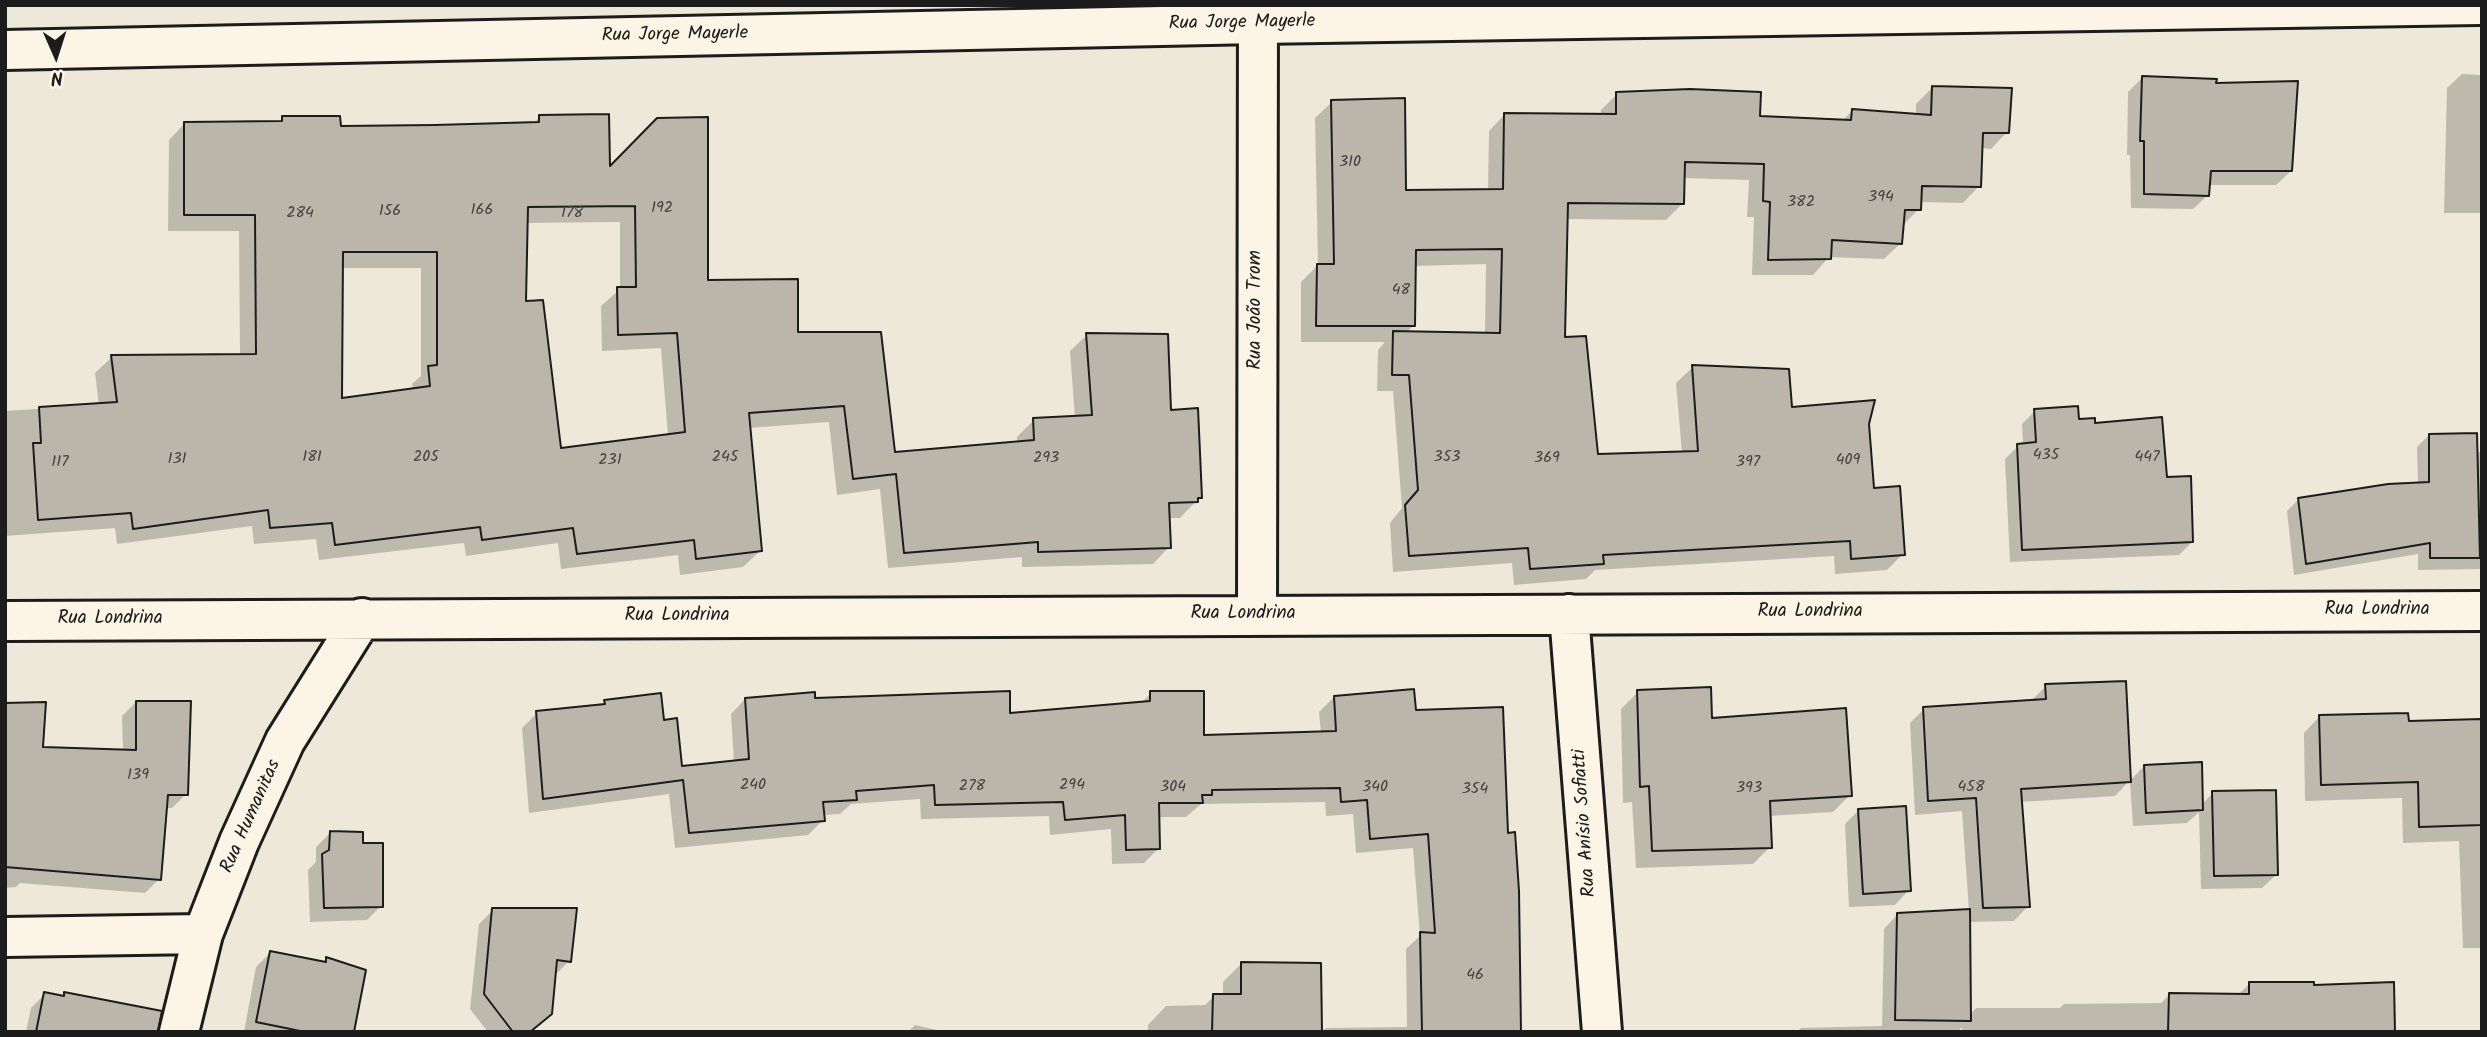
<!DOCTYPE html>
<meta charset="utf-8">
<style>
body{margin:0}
#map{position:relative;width:2487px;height:1037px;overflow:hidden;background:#eee8d9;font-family:Kalam,sans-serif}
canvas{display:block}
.frame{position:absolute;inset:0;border:7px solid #1c1c1c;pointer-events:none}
.north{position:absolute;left:21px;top:21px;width:70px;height:70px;-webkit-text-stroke:5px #fcf5e5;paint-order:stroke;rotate:177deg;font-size:19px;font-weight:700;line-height:28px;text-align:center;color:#1c1c1c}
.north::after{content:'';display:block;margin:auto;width:24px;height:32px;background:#1c1c1c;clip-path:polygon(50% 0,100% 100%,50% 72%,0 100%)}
</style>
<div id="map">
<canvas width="2487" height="1037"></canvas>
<div class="frame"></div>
<div class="north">N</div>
</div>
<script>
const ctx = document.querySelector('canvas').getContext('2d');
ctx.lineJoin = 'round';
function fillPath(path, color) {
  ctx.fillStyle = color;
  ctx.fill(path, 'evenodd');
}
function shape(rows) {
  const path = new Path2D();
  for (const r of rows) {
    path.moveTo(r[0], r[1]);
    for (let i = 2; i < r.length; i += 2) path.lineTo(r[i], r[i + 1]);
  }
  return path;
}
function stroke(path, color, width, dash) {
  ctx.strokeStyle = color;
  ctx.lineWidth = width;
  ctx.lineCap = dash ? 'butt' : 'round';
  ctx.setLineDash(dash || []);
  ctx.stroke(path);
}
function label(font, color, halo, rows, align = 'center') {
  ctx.font = font + ' Kalam,sans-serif';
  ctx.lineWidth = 6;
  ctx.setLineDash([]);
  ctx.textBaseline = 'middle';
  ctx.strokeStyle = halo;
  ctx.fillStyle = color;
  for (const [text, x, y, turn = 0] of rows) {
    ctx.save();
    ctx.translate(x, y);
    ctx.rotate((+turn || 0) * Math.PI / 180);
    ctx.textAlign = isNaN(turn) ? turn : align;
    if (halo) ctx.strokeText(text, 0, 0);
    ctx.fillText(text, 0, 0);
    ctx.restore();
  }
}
const shadow = shape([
 [2462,74,2482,75,2482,213,2444,213,2447,88],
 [2142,78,2214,85,2291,171,2276,185,2208,185,2208,195,2193,209,2131,208,2130,155,2127,155,2128,92],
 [1933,87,2007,132,1991,149,1981,148,1979,186,1963,203,1919,202,1919,209,1902,226,1901,243,1884,259,1829,257,1813,275,1752,275,1754,217,1747,217,1749,180,1683,178,1682,204,1666,220,1566,219,1563,339,1597,456,1682,453,1676,383,1693,367,1791,409,1867,424,1872,490,1903,554,1887,570,1835,574,1834,556,1595,570,1586,579,1514,585,1512,563,1393,572,1390,523,1402,508,1393,391,1377,391,1378,350,1385,342,1301,342,1301,282,1318,265,1315,118,1332,102,1404,191,1488,191,1489,131,1505,114,1601,116,1601,110,1617,94,1758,118,1842,121,1852,111,1916,116,1916,104],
 [1486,264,1485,334,1406,333,1413,326,1414,266],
 [540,117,608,170,706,282,797,334,893,454,1017,443,1017,437,1034,420,1075,418,1070,351,1087,335,1169,412,1200,497,1180,518,1168,518,1169,547,1153,564,1022,567,1022,557,888,568,880,489,837,495,829,422,748,428,760,551,743,567,680,575,678,555,561,569,558,543,466,556,464,543,319,560,316,539,254,544,252,526,117,544,115,528,5,536,5,411,99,405,95,373,112,357,240,356,239,231,168,231,169,140,185,123,279,123,283,118,339,127,532,124],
 [620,222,620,289,601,306,602,351,661,348,668,436,559,450,524,302,526,223],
 [341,268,421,268,421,376,412,384,413,390,340,400],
 [2035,411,2093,425,2166,479,2192,542,2179,555,2010,562,2005,459,2018,446,2023,445,2022,424],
 [2429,435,2482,453,2482,569,2418,570,2418,554,2294,575,2287,511,2299,499,2418,484,2417,447],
 [2046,686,2129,781,2115,796,2020,802,2028,906,2014,921,1968,922,1969,1016,1976,1008,2060,1008,2064,1004,2161,1003,2170,994,2238,995,2249,984,2312,987,2393,1032,1962,1032,1962,1027,1958,1032,1797,1032,1801,1028,1882,1026,1884,929,1898,914,1969,911,1962,811,1915,815,1910,723,1924,709,2032,700],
 [1638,692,1711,719,1850,795,1833,812,1769,816,1770,847,1753,864,1636,868,1632,802,1623,803,1621,709],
 [1151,693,1202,736,1321,733,1319,712,1334,697,1414,712,1506,835,1517,891,1521,1032,1321,1032,1326,1028,1407,1027,1406,949,1420,936,1413,848,1356,853,1353,814,1326,816,1325,802,1201,804,1186,817,1158,817,1159,848,1144,863,1112,864,1111,829,1050,835,1049,816,921,819,920,799,851,804,840,814,822,815,823,820,808,835,675,848,669,794,529,813,522,728,537,713,600,706,605,702,662,722,680,767,734,763,731,714,745,699,813,700,1009,715,1140,704],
 [136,702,186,794,172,808,165,808,159,879,145,893,20,883,16,887,5,888,5,705,41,749,123,751,122,716],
 [2320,716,2407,723,2482,721,2482,948,2463,948,2459,841,2403,843,2402,798,2305,801,2304,733],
 [2144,766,2202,804,2213,793,2277,874,2262,888,2201,889,2199,812,2187,823,2133,826,2130,781],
 [1859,810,1909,890,1895,905,1849,907,1845,824],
 [330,833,361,845,381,906,367,920,310,922,308,870,316,862,316,847],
 [493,910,569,961,554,976,550,1013,531,1032,488,1032,470,1009,479,924],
 [270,953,322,963,326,959,353,1032,244,1032,256,967],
 [1241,964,1320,1032,1148,1032,1148,1025,1166,1006,1205,1005,1214,996,1223,996,1223,982],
 [45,994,61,997,65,994,108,1032,26,1032,31,1008],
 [915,1025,946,1032,908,1032]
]);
const building = shape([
 [2142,76,2217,79,2216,83,2298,81,2292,171,2211,171,2209,196,2144,194,2144,141,2140,141,2142,76],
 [1932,86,2012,88,2009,133,1983,133,1981,187,1922,186,1921,210,1905,210,1902,244,1832,240,1831,259,1768,260,1770,202,1763,201,1764,164,1685,162,1684,204,1568,203,1565,337,1586,336,1598,454,1698,451,1692,365,1789,369,1792,407,1875,400,1869,424,1874,488,1900,486,1905,555,1851,559,1850,541,1603,555,1604,564,1530,569,1528,548,1409,556,1405,505,1418,490,1409,375,1392,375,1393,331,1500,333,1502,249,1416,250,1415,326,1316,326,1317,264,1334,264,1331,100,1405,98,1406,190,1503,189,1504,113,1616,114,1616,92,1690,89,1761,92,1760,116,1851,120,1852,109,1931,115,1932,86],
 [609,114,610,166,657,118,708,117,708,280,798,279,798,332,881,332,895,452,1034,440,1033,418,1092,415,1086,333,1168,334,1171,410,1198,408,1202,498,1198,498,1198,502,1169,503,1171,548,1038,552,1038,542,904,553,896,474,853,479,844,406,749,413,762,551,696,559,694,540,577,554,573,528,482,540,480,527,335,545,332,523,270,528,268,510,133,529,131,513,38,520,33,443,41,443,39,407,117,402,111,355,256,354,255,215,184,215,184,122,282,121,282,116,340,116,341,126,435,125,539,122,539,115,609,114],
 [635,206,636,287,617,287,618,335,677,333,685,432,561,448,543,300,526,301,528,207,635,206],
 [343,252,437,252,437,365,428,366,430,386,342,398,343,252],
 [2078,406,2079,419,2095,418,2095,423,2162,417,2167,477,2191,476,2193,542,2022,550,2017,444,2036,442,2034,409,2078,406],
 [2477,433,2480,558,2430,558,2430,543,2306,564,2298,498,2388,484,2429,482,2429,434,2477,433],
 [2126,681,2131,782,2021,789,2030,907,1983,908,1976,798,1928,801,1923,707,2046,699,2045,684,2126,681],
 [1711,687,1712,718,1846,708,1852,796,1770,801,1772,848,1652,851,1649,786,1640,787,1637,690,1711,687],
 [1414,689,1416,710,1503,707,1508,833,1515,832,1519,891,1521,1032,1422,1032,1420,932,1435,933,1428,834,1370,839,1367,800,1341,802,1340,788,1212,790,1212,795,1202,795,1203,803,1159,803,1160,849,1126,850,1125,815,1065,820,1063,802,935,805,934,785,856,791,857,800,823,802,825,821,689,833,683,780,543,799,536,711,605,704,604,700,661,693,664,720,677,718,682,766,749,759,745,698,815,692,815,698,1010,691,1010,713,1150,701,1150,691,1204,691,1204,735,1336,731,1334,696,1414,689],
 [136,701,191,701,188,795,168,795,161,880,5,867,5,703,46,702,43,747,136,750,136,701],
 [2408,713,2409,721,2482,719,2482,825,2419,827,2418,782,2321,785,2319,715,2408,713],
 [2202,762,2203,810,2146,813,2144,765,2202,762],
 [2276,790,2278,875,2214,876,2212,791,2276,790],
 [1906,806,1911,891,1863,894,1858,809,1906,806],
 [330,831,363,832,363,843,383,843,383,907,324,908,322,854,329,850,330,831],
 [492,908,577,908,571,962,557,960,552,1014,530,1032,513,1032,484,994,492,908],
 [1970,909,1971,1021,1895,1020,1897,913,1970,909],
 [270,951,326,962,326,957,366,970,354,1032,305,1032,256,1022,270,951],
 [1241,962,1321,963,1322,1032,1212,1032,1213,994,1241,994,1241,962],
 [2249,982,2314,982,2314,985,2394,982,2395,1032,2168,1032,2169,993,2249,994,2249,982],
 [44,992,64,996,64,992,162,1011,158,1032,36,1032,44,992]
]);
const minor = shape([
 [5,50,1258,24,2479,5],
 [1569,614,1602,1032],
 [1257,615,1258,5],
 [5,621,2482,611],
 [5,937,203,934],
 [179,1032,203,934,239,842,285,741,362,618]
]);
const numberNames = [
 ["310",1350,163],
 ["394",1881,198],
 ["382",1801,203],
 ["192",662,209],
 ["166",482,211],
 ["156",390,212],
 ["284",300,214],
 ["178",572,214],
 ["48",1401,291],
 ["435",2046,456],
 ["181",312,458],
 ["205",426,458],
 ["245",725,458],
 ["353",1447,458],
 ["447",2147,458],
 ["293",1046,459],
 ["369",1547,459],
 ["131",177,460],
 ["231",610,461],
 ["409",1848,461],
 ["117",60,463],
 ["397",1748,463],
 ["139",138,776],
 ["240",753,786],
 ["294",1072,786],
 ["278",972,787],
 ["304",1173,788],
 ["340",1375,788],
 ["458",1971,788],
 ["393",1749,789],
 ["354",1475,790],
 ["46",1475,976]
];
const streetNames = [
 ["Rua Jorge Mayerle",1242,24,-1],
 ["Rua Jorge Mayerle",675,36,-1],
 ["Rua João Trom",1257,310,-90],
 ["Rua Londrina",2377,611],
 ["Rua Londrina",1810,613],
 ["Rua Londrina",1243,615],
 ["Rua Londrina",677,617],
 ["Rua Londrina",110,620],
 ["Rua Humanitas",252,817,-66],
 ["Rua Anísio Sofiatti",1586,823,-94]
];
fillPath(shadow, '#0003');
fillPath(building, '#bab6aa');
stroke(building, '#1c1c1c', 2);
stroke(minor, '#1c1c1c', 44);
stroke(minor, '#fcf5e5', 38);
label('16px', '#444240', null, numberNames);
label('19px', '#1c1c1c', '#fcf5e5', streetNames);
</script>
